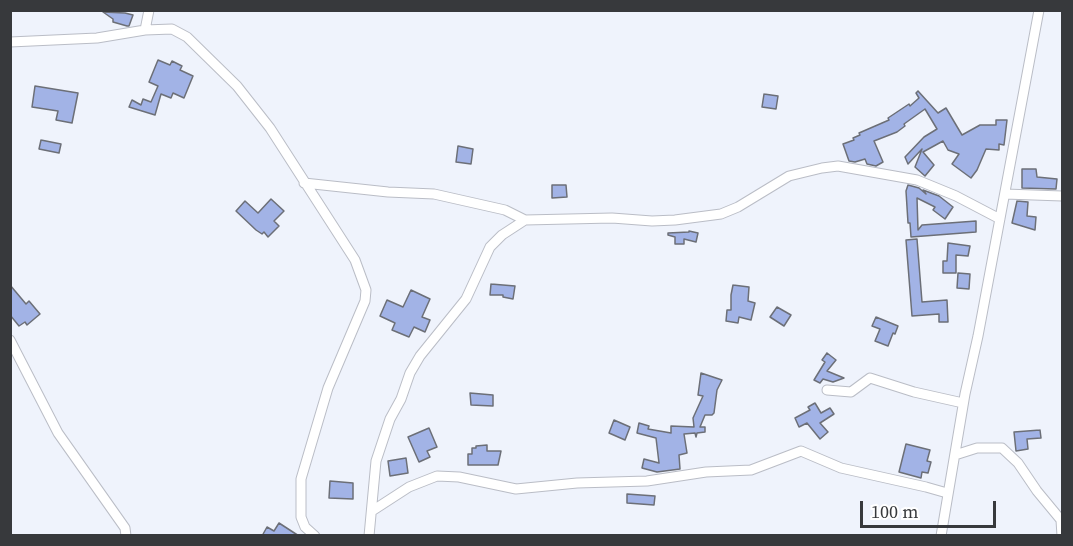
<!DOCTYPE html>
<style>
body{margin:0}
#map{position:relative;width:1073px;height:546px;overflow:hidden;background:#eff3fc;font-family:"Source Serif 4",serif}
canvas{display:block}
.frame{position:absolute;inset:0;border:12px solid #37393c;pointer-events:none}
.scale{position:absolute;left:860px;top:501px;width:136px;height:27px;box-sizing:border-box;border:3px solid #37393c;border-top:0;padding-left:8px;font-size:18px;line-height:21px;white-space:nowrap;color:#37393c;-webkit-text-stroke:4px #fff;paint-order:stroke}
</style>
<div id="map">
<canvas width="1073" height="546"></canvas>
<div class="frame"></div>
<div class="scale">100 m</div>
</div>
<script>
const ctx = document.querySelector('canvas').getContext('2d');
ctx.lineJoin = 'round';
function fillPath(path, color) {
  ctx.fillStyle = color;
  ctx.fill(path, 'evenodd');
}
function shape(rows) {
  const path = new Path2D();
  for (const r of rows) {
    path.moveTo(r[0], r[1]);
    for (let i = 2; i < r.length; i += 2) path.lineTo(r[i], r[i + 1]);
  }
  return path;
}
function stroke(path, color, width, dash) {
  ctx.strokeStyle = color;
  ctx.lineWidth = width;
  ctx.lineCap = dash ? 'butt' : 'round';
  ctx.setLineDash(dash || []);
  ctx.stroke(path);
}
const building = shape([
 [103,12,125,13,133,15,129,26,127,26,113,22,113,19,103,12],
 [158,60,170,65,172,61,182,66,180,70,193,76,184,98,173,93,171,98,161,94,155,115,129,107,132,100,141,105,143,99,151,102,158,86,149,82,158,60],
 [35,86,78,93,72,123,56,120,58,111,32,107,35,86],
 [918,91,938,113,946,108,962,135,980,125,996,125,996,120,1007,120,1004,145,999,144,999,150,986,149,977,170,971,178,952,164,959,154,948,150,943,141,923,152,934,165,925,176,915,167,922,149,908,164,905,157,924,137,937,129,925,109,904,124,905,126,897,132,874,141,883,162,876,166,867,164,865,159,855,162,849,161,843,144,854,140,853,138,860,135,859,133,889,120,888,118,909,104,910,106,919,98,916,93,918,91],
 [764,94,778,96,776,109,762,107,764,94],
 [41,140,61,144,59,153,39,149,41,140],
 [458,146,473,149,471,164,456,162,458,146],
 [1022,169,1036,169,1037,177,1057,179,1056,189,1022,188,1022,169],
 [552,185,566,185,567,197,552,198,552,185],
 [908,185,919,188,926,194,923,190,939,196,953,207,945,219,933,210,935,207,917,198,918,230,922,225,976,221,976,232,911,237,910,223,908,223,906,191,908,185],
 [271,199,284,211,274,221,279,226,268,237,264,232,262,234,256,230,236,211,245,201,258,213,271,199],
 [1017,201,1028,202,1027,216,1036,217,1035,230,1012,223,1017,201],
 [689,231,698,233,696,242,684,239,684,244,675,244,675,237,668,235,668,233,689,232,689,231],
 [917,239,922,302,947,300,948,322,939,322,939,314,912,316,906,240,917,239],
 [948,243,970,246,968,256,956,255,956,273,943,273,943,261,947,261,948,243],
 [958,273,970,274,969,289,957,288,958,273],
 [491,284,515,286,513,299,503,297,503,295,490,295,491,284],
 [10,285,26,304,29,301,40,314,27,325,25,322,19,326,10,315,10,285],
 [733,285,749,287,748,301,755,303,751,320,739,317,738,323,726,321,727,310,731,310,731,295,733,285],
 [411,290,430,299,422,317,430,320,425,332,414,327,409,337,392,330,395,323,380,316,387,300,403,307,411,290],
 [777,307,791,315,784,326,770,317,777,307],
 [876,317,898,326,895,334,893,333,888,346,875,341,880,329,872,326,876,317],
 [827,353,836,360,827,371,844,378,833,382,823,379,820,383,814,380,825,362,822,360,827,353],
 [701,373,722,380,717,390,714,413,712,415,705,415,700,427,705,427,705,432,697,433,696,437,695,433,684,434,687,453,679,455,680,469,657,472,642,468,644,459,659,463,656,438,637,433,639,423,649,426,648,429,671,433,671,426,694,427,693,418,703,396,698,395,701,373],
 [470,393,493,395,493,406,471,405,470,393],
 [815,403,821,413,830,408,834,414,820,423,828,432,820,439,807,423,799,427,795,418,810,410,808,407,815,403],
 [614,420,630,427,625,440,609,433,614,420],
 [429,428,437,447,427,451,430,457,419,462,408,437,429,428],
 [1040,430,1041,438,1027,439,1028,449,1016,451,1014,432,1040,430],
 [906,444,930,450,927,461,931,462,928,473,922,472,921,478,899,472,906,444],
 [487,445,487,451,501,451,498,465,468,465,468,454,472,454,472,448,476,448,476,446,487,445],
 [406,458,408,473,390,476,388,461,406,458],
 [330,481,353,483,353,499,329,498,330,481],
 [627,494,655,496,654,505,627,503,627,494],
 [279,523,299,536,262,536,267,527,274,531,279,523]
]);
const minor = shape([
 [145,30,149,10],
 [10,42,97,38,145,30,172,29,187,37,237,86,270,128,355,260,366,290,365,301,328,388,301,479,301,517,305,527,315,536],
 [304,183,388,192,434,194,505,210,525,220,612,218,652,221,675,220,721,214,738,207,789,176,822,168,838,166,917,180,956,196,1000,219],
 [1005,194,1062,196],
 [10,340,58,433,125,528,126,536],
 [827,390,851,392,870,378,914,392,963,403],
 [955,455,977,448,1002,448,1018,463,1037,491,1061,520,1062,536],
 [372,511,409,487,437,476,459,477,516,489,577,483,647,481,706,472,751,470,801,451,841,468,926,487,947,493],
 [369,536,376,461,390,419,401,399,410,373,420,356,466,299,490,247,502,235,525,220],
 [941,536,965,394,978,336,1039,10]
]);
fillPath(building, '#a2b3e6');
stroke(building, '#6c6f77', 1.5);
stroke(minor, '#babdc6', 11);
stroke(minor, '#fff', 9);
</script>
